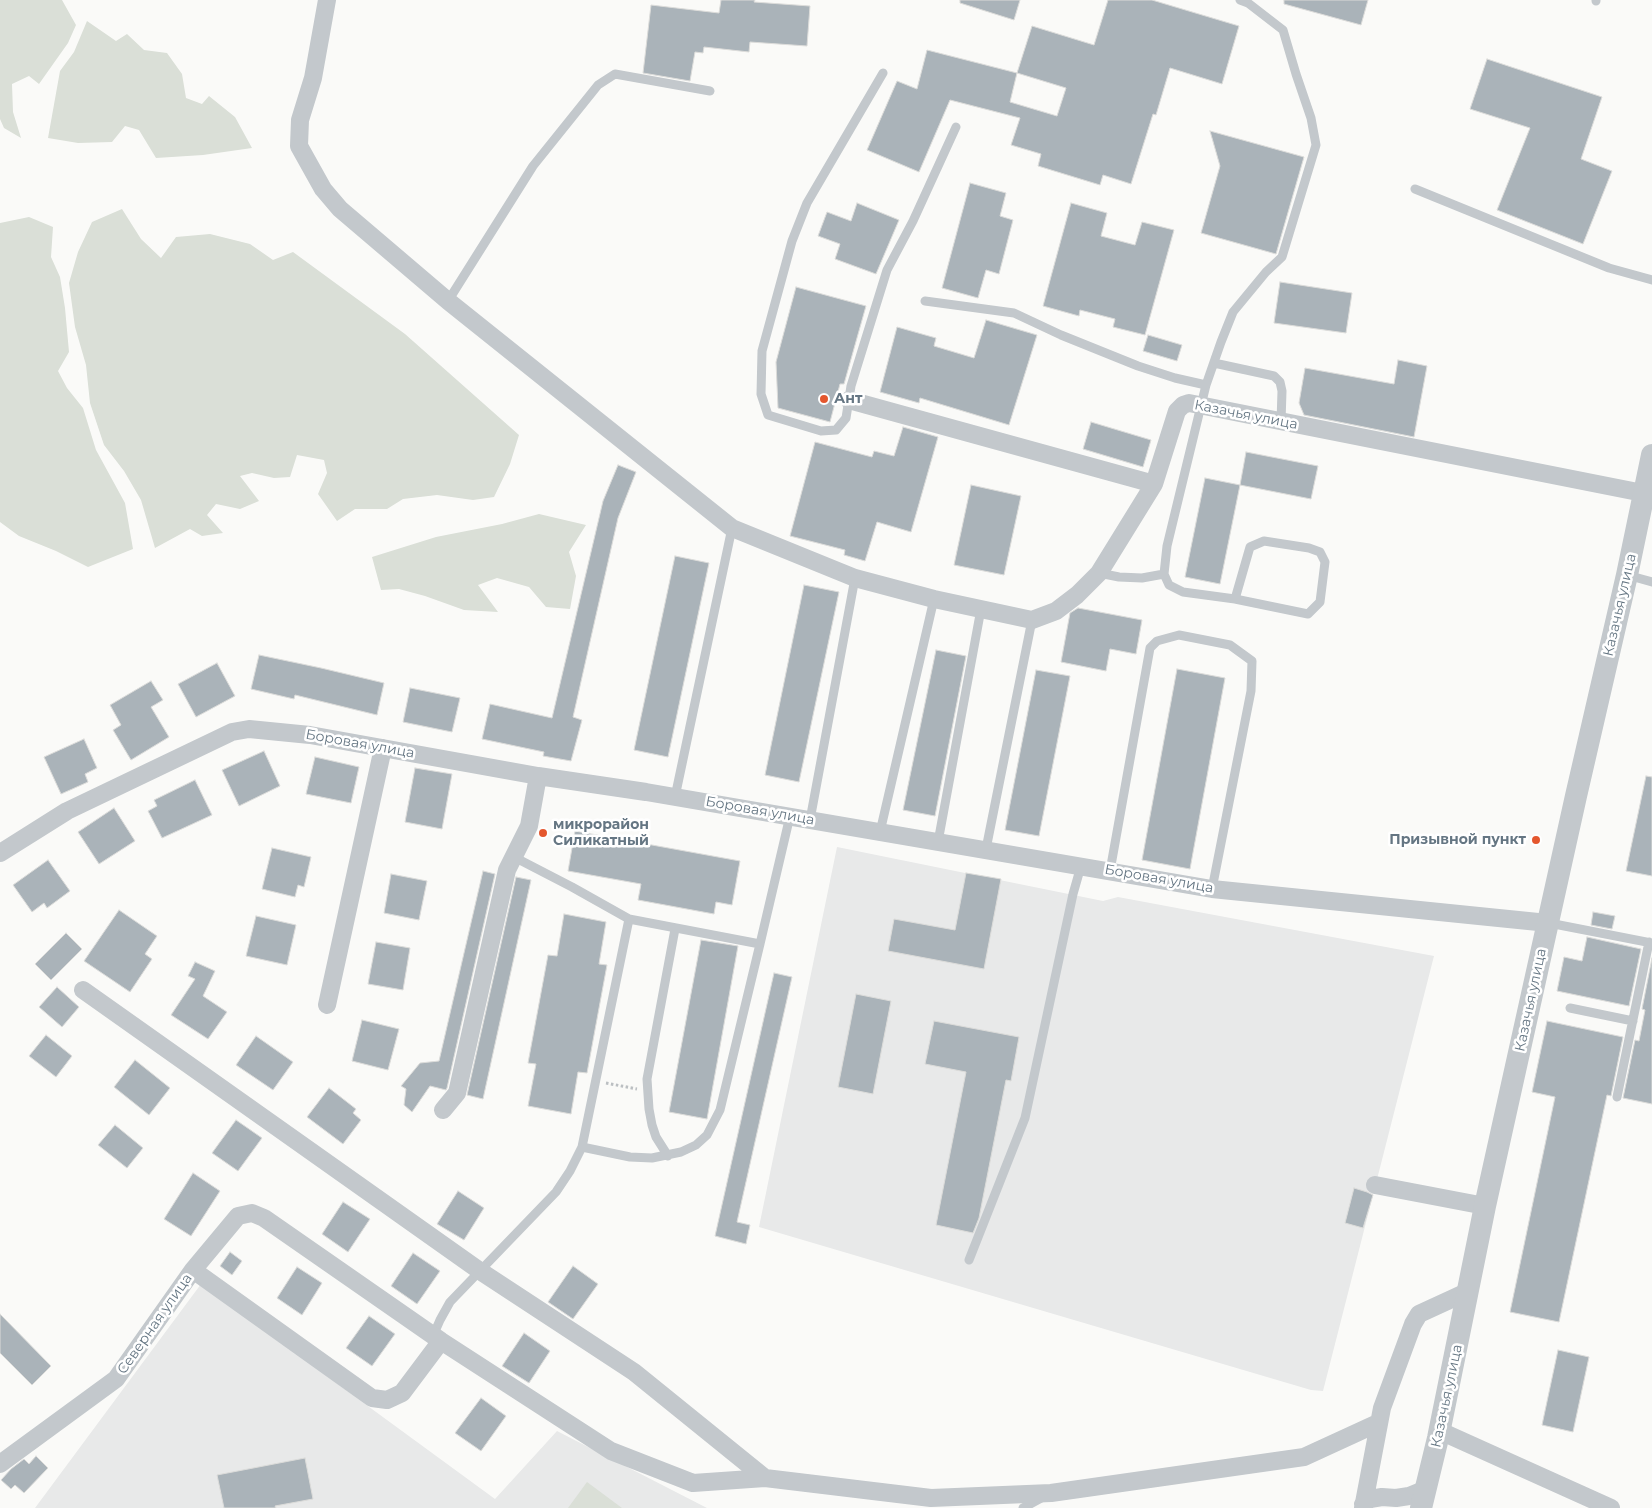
<!DOCTYPE html>
<meta charset="utf-8">
<style>
body{margin:0}
canvas{display:block;background:#fafaf8}
</style>
<canvas width="1652" height="1508"></canvas>
<script>
const ctx = document.querySelector('canvas').getContext('2d');
ctx.lineJoin = 'round';
function fillPath(path, color) {
  ctx.fillStyle = color;
  ctx.fill(path, 'evenodd');
}
function shape(rows) {
  const path = new Path2D();
  for (const r of rows) {
    path.moveTo(r[0], r[1]);
    for (let i = 2; i < r.length; i += 2) path.lineTo(r[i], r[i + 1]);
  }
  return path;
}
function stroke(path, color, width, dash) {
  ctx.strokeStyle = color;
  ctx.lineWidth = width;
  ctx.lineCap = dash ? 'butt' : 'round';
  ctx.setLineDash(dash || []);
  ctx.stroke(path);
}
function label(font, color, halo, rows, align = 'center') {
  ctx.font = font + ' Montserrat,sans-serif';
  ctx.lineWidth = 5;
  ctx.setLineDash([]);
  ctx.textBaseline = 'middle';
  ctx.strokeStyle = halo;
  ctx.fillStyle = color;
  for (const [text, x, y, turn = 0] of rows) {
    ctx.save();
    ctx.translate(x, y);
    ctx.rotate((+turn || 0) * Math.PI / 180);
    ctx.textAlign = isNaN(turn) ? turn : align;
    if (halo) ctx.strokeText(text, 0, 0);
    ctx.fillText(text, 0, 0);
    ctx.restore();
  }
}
const built = shape([
 [837,847,1103,901,1118,897,1434,956,1323,1391,1311,1390,759,1227],
 [201,1284,495,1499,557,1431,707,1508,35,1508]
]);
const green = shape([
 [0,0,62,0,76,25,68,43,39,84,29,76,12,84,13,112,21,138,4,128,0,119],
 [87,21,116,41,127,34,144,50,167,53,182,74,186,98,202,104,209,96,235,117,252,148,203,155,156,158,139,130,125,126,112,142,78,143,48,138,60,71,74,52],
 [122,209,141,239,161,258,176,237,210,234,250,244,273,260,293,252,405,334,519,435,510,464,494,497,473,500,437,495,403,499,387,509,355,509,337,521,318,494,327,473,324,460,297,455,290,477,274,478,252,473,240,476,259,501,240,509,216,504,207,515,223,533,202,536,190,529,155,548,141,500,124,471,104,445,90,403,86,365,75,327,69,283,78,252,92,222],
 [29,217,53,227,51,257,60,277,65,308,69,352,58,371,67,388,83,408,96,450,125,503,133,549,88,567,56,551,19,536,0,522,0,223],
 [539,514,586,525,569,552,576,576,570,609,546,607,529,587,497,578,478,585,498,612,464,610,425,596,399,589,381,590,372,557,436,537,502,524],
 [587,1482,622,1508,568,1508]
]);
const building = shape([
 [721,0,755,0,754,2,810,6,807,46,750,42,749,52,704,47,703,53,695,52,690,81,643,73,651,5,719,13,721,0],
 [960,0,1020,0,1014,20,960,3,960,0],
 [1108,0,1152,0,1239,26,1222,84,1170,68,1156,115,1153,114,1131,184,1103,175,1100,185,1038,166,1041,154,1011,145,1020,118,950,100,919,172,867,150,897,81,917,89,927,50,1017,73,1032,26,1094,45,1108,0],
 [1017,73,1066,88,1057,116,1010,102,1017,73],
 [1284,0,1368,0,1361,25,1284,4,1284,0],
 [1487,59,1602,97,1581,159,1612,171,1583,244,1497,210,1530,128,1470,109,1487,59],
 [1210,131,1304,157,1276,254,1201,233,1220,166,1210,131],
 [970,183,1006,193,1000,216,1013,220,999,274,986,270,978,298,942,288,970,183],
 [857,203,899,220,876,274,835,259,840,244,818,236,827,212,851,221,857,203],
 [1071,203,1107,213,1101,236,1135,245,1142,222,1174,230,1145,335,1113,327,1115,319,1080,310,1079,316,1043,306,1071,203],
 [1280,282,1352,293,1346,333,1274,323,1280,282],
 [796,287,866,306,844,384,840,384,830,422,778,408,776,362,796,287],
 [986,320,1037,335,1009,425,920,398,919,403,880,392,897,327,936,338,934,346,974,358,986,320],
 [1148,335,1182,345,1177,361,1143,351,1148,335],
 [1398,360,1427,366,1414,437,1304,415,1299,403,1305,368,1394,384,1398,360],
 [1091,422,1151,440,1143,467,1083,449,1091,422],
 [903,427,938,437,911,532,877,522,865,561,844,555,845,550,790,536,815,442,872,457,874,451,894,456,903,427],
 [1246,452,1318,466,1311,499,1240,485,1246,452],
 [618,465,636,472,618,518,573,717,582,720,571,761,543,756,544,752,482,739,490,704,552,718,603,501,618,465],
 [1205,478,1240,485,1220,584,1185,577,1205,478],
 [971,485,1021,496,1004,575,954,565,971,485],
 [675,556,709,563,668,757,634,750,675,556],
 [804,585,839,592,799,782,765,775,804,585],
 [1078,608,1142,620,1136,654,1110,649,1106,671,1061,662,1070,613,1078,608],
 [936,650,966,656,935,816,903,810,936,650],
 [259,655,321,668,384,683,377,715,295,695,294,699,251,689,259,655],
 [217,663,235,696,196,717,178,684,217,663],
 [1177,669,1225,678,1190,869,1142,860,1177,669],
 [1036,670,1070,676,1039,836,1005,830,1036,670],
 [151,681,163,700,151,707,169,737,131,760,113,730,121,725,110,705,151,681],
 [410,688,460,698,452,732,403,722,410,688],
 [84,739,97,768,85,774,88,782,61,794,44,757,84,739],
 [264,751,280,786,239,806,222,770,264,751],
 [315,757,359,767,351,803,306,794,315,757],
 [415,768,452,774,442,829,405,822,415,768],
 [1646,776,1652,777,1652,876,1626,871,1646,776],
 [195,780,212,815,162,838,148,811,157,806,154,800,195,780],
 [114,808,135,841,99,864,78,832,114,808],
 [575,831,740,861,732,905,716,902,714,914,638,900,641,884,568,871,575,831],
 [272,848,311,857,304,887,298,885,295,897,262,889,272,848],
 [48,860,70,891,47,908,44,903,32,912,13,885,48,860],
 [483,871,495,874,447,1088,446,1090,430,1086,412,1112,404,1105,406,1089,401,1086,420,1063,439,1061,483,871],
 [966,873,1001,879,984,969,888,951,894,919,955,930,966,873],
 [391,874,427,881,419,920,384,913,391,874],
 [516,877,531,880,483,1099,467,1095,516,877],
 [119,910,157,936,145,954,152,959,130,992,84,961,119,910],
 [1593,912,1615,916,1612,929,1591,925,1593,912],
 [564,914,606,922,599,964,607,965,587,1073,578,1072,571,1114,528,1106,536,1064,528,1063,548,955,557,956,564,914],
 [256,916,296,925,287,965,246,956,256,916],
 [66,933,82,949,51,980,35,964,66,933],
 [1587,937,1641,949,1629,1006,1557,991,1564,957,1582,961,1587,937],
 [701,940,738,946,707,1119,669,1112,701,940],
 [376,942,410,948,403,990,368,984,376,942],
 [1652,958,1652,1104,1623,1098,1635,1040,1639,1041,1645,1010,1642,1009,1652,958],
 [195,962,215,971,203,996,227,1012,208,1039,171,1015,195,979,188,976,195,962],
 [774,973,792,977,737,1222,750,1225,746,1244,715,1236,774,973],
 [57,987,79,1007,62,1027,39,1007,57,987],
 [856,994,891,1001,873,1094,838,1087,856,994],
 [362,1020,399,1029,388,1070,352,1061,362,1020],
 [934,1021,1019,1037,1011,1081,1006,1080,979,1218,973,1233,936,1225,966,1072,925,1064,934,1021],
 [1547,1021,1623,1037,1611,1096,1607,1095,1559,1322,1510,1312,1555,1097,1532,1092,1547,1021],
 [46,1035,72,1056,56,1077,29,1056,46,1035],
 [256,1036,293,1062,273,1090,236,1065,256,1036],
 [135,1060,170,1088,149,1115,114,1087,135,1060],
 [329,1088,356,1109,353,1113,361,1120,343,1144,307,1117,329,1088],
 [236,1120,262,1138,238,1171,212,1153,236,1120],
 [115,1125,143,1148,127,1168,98,1145,115,1125],
 [193,1173,220,1191,191,1236,164,1219,193,1173],
 [1354,1188,1367,1192,1373,1195,1363,1228,1345,1223,1354,1188],
 [458,1191,484,1208,464,1240,437,1224,458,1191],
 [343,1202,370,1219,348,1252,322,1234,343,1202],
 [230,1252,242,1261,232,1275,220,1266,230,1252],
 [413,1253,440,1271,417,1304,391,1286,413,1253],
 [573,1266,598,1284,573,1319,548,1302,573,1266],
 [297,1267,322,1283,302,1315,277,1298,297,1267],
 [0,1314,51,1366,32,1385,0,1353,0,1314],
 [369,1316,395,1334,372,1366,346,1348,369,1316],
 [524,1333,550,1351,529,1383,502,1366,524,1333],
 [1558,1350,1589,1357,1573,1432,1542,1425,1558,1350],
 [481,1398,506,1416,481,1451,455,1433,481,1398],
 [36,1456,48,1468,24,1493,15,1485,11,1489,1,1480,11,1469,24,1459,29,1464,36,1456],
 [305,1458,313,1499,275,1506,276,1508,224,1508,217,1475,305,1458]
]);
const path = shape([
 [606,1083,637,1089]
]);
const service = shape([
 [1596,1,1596,0],
 [883,73,807,203,792,241,762,351,761,394,768,415,821,431,836,430,846,418,851,386,887,270,913,221,956,127],
 [1415,189,1609,268,1652,280],
 [448,301,533,166,598,85,615,74,710,91],
 [925,301,1014,313,1061,335,1138,366,1175,378,1206,385],
 [1214,363,1274,376,1280,382,1282,391,1281,422],
 [1099,573,1119,577,1142,578,1164,574],
 [1627,575,1652,582],
 [1235,599,1250,547,1264,541,1309,548,1320,552,1325,562,1320,602,1308,614,1235,599,1183,592,1169,585,1164,574,1167,546,1206,385,1221,342,1233,312,1266,272,1282,257,1316,145,1311,118,1296,74,1283,30,1248,3,1240,0],
 [675,797,732,528],
 [810,820,855,578],
 [880,832,934,599],
 [938,842,981,609],
 [986,849,1032,620],
 [514,857,572,887,629,919],
 [1110,871,1150,648,1157,641,1179,635,1230,645,1252,661,1251,691,1212,889],
 [1549,923,1652,943],
 [760,944,629,919,582,1147,630,1157,652,1158,681,1152,696,1145,707,1135,720,1110,760,944,790,816],
 [1570,1008,1633,1021],
 [1617,1097,1649,942],
 [668,1156,656,1137,652,1125,649,1109,647,1079,675,929],
 [969,1260,1025,1118,1073,894,1081,866],
 [433,1336,440,1320,450,1302,556,1192,570,1171,582,1147],
 [1023,1508,1043,1497]
]);
const minor = shape([
 [327,0,313,78,300,120,299,146,323,189,340,209,448,301,732,528,855,578,934,599,1032,620,1056,611,1077,595,1099,573,1154,484],
 [849,400,1154,484,1177,411,1183,405,1189,403,1643,493],
 [0,853,67,811,232,732,249,729,310,735,538,776,646,792,1212,889,1548,923],
 [83,990,480,1271,634,1372,765,1478],
 [327,1005,383,748],
 [443,1110,457,1093,507,870,529,826,538,776],
 [1375,1185,1485,1206],
 [193,1270,372,1398,387,1400,402,1393,441,1341],
 [1440,1431,1611,1508],
 [0,1464,116,1379,193,1270,238,1216,252,1213,264,1218,441,1341,611,1451,693,1483,765,1478,931,1498,1051,1493,1304,1457,1378,1423],
 [1363,1504,1370,1499,1382,1497,1396,1498,1409,1496,1426,1489],
 [1363,1508,1382,1408,1413,1324,1419,1314,1469,1291]
]);
const tertiary = shape([
 [1421,1508,1438,1438,1485,1206,1576,796,1627,575,1652,455]
]);
const markers = [
 [824,399,5,"#e4572e"],
 [543,833,5,"#e4572e"],
 [1536,840,5,"#e4572e"]
];
const poiNames = [
 ["Ант",834,399],
 ["микрорайон",553,825],
 ["Силикатный",553,841],
 ["Призывной пункт",1526,840,"right"]
];
const streetNames = [
 ["Казачья улица",1246,415,11],
 ["Казачья улица",1620,605,-77],
 ["Боровая улица",360,744,10],
 ["Боровая улица",760,811,10],
 ["Боровая улица",1159,879,10],
 ["Казачья улица",1531,1000,-78],
 ["Северная улица",155,1324,-55],
 ["Казачья улица",1447,1396,-78]
];
fillPath(built, '#e8e9e9');
fillPath(green, '#dadfd7');
fillPath(building, '#aab3b9');
stroke(building, '#dcdcda', 1);
stroke(path, '#bbbfc2', 3, [2.5, 2.5]);
stroke(service, '#c3c8cc', 9);
stroke(minor, '#c3c8cc', 18);
stroke(tertiary, '#c3c8cc', 22);
for (const [x, y, r, color] of markers) {
  const dot = new Path2D();
  dot.arc(x, y, r, 0, 2 * Math.PI);
  ctx.fillStyle = color;
  ctx.fill(dot);
  stroke(dot, '#fff', 2);
}
label('bold 14px', '#657683', '#fff', poiNames, 'left');
label('14px', '#657683', '#fff', streetNames);
</script>
